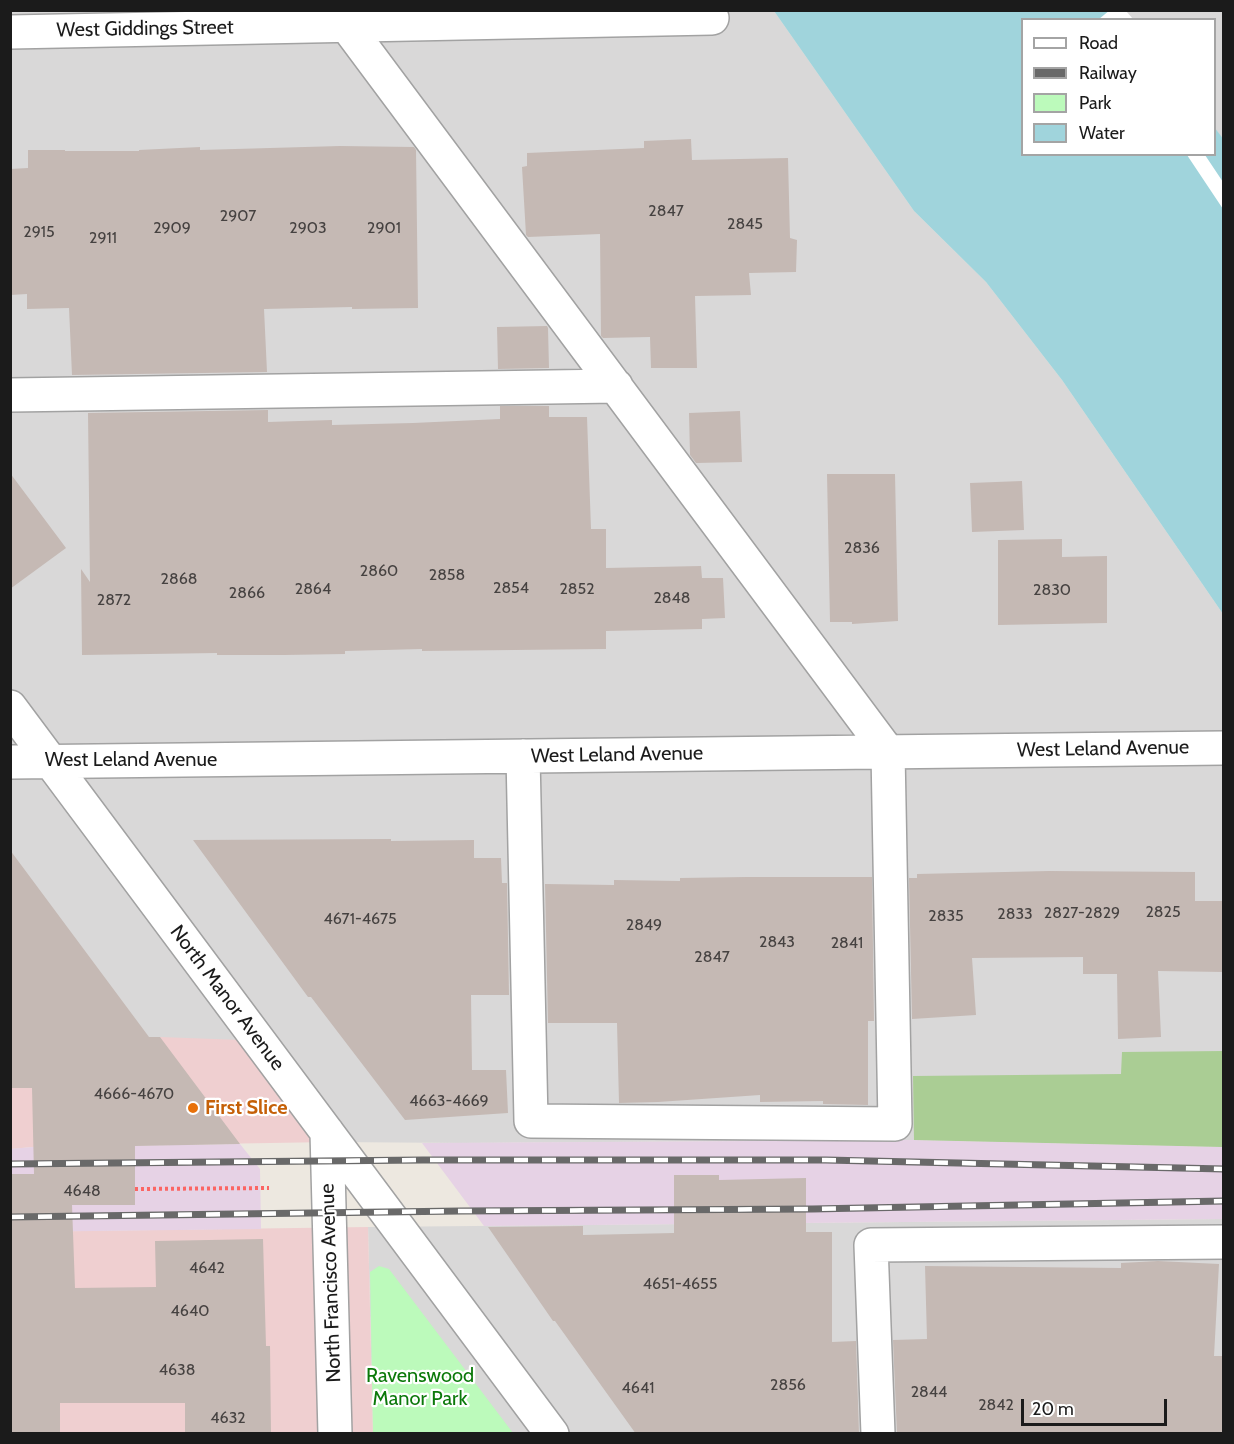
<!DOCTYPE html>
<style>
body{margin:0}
#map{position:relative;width:1234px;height:1444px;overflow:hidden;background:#ede8e0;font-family:Cabin,sans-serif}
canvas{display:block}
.frame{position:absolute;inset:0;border:12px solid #1b1b1b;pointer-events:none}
.legend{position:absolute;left:1021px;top:18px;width:195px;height:138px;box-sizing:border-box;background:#fff;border:2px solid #a4a4a4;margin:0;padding:8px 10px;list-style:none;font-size:18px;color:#1b1b1b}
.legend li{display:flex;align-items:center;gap:12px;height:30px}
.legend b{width:30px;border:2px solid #a4a4a4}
.scale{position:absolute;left:1021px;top:1399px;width:146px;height:27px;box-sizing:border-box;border:3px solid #1b1b1b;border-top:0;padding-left:8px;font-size:18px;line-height:21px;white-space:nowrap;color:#1b1b1b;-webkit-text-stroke:4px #fff;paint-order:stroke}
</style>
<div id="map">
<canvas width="1234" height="1444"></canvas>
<div class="frame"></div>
<ul class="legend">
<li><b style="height:8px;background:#fff"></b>Road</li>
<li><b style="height:8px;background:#696969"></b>Railway</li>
<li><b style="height:16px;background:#bcfabb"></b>Park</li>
<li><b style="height:16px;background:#a0d4dc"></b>Water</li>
</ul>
<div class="scale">20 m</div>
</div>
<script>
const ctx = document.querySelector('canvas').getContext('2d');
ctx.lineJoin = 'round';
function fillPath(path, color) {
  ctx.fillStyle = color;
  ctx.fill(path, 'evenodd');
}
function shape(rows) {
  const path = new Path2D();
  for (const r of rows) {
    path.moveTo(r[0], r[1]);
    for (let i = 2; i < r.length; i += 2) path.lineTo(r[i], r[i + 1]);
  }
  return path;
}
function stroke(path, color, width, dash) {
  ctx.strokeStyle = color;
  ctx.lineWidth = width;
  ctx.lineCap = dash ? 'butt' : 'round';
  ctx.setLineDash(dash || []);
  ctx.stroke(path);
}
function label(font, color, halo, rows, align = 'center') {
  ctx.font = font + ' Cabin,sans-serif';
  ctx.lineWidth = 4.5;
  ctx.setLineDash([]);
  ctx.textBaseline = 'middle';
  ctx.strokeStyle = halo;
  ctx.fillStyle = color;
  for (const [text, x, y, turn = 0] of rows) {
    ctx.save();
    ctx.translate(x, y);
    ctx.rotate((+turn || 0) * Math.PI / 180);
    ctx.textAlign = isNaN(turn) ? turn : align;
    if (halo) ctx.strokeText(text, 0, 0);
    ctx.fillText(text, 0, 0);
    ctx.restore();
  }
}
const residential = shape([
 [10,11,774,11,914,211,986,282,1062,380,1223,614,1223,1147,914,1140,464,1143,330,1142,160,1037,11,1040],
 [1112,11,1223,11,1223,140,1215,128,1214,20,1121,19],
 [1223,1219,1223,1433,373,1433,368,1227]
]);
const commercial = shape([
 [160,1037,242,1040,330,1142,33,1147,11,1149,10,1040],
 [368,1227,373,1433,11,1433,10,1232]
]);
const industrial = shape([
 [914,1140,1223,1147,1223,1219,484,1226,422,1143],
 [240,1144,260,1169,261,1229,11,1232,10,1149,33,1147]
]);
const forest = shape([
 [1223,1051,1223,1147,914,1140,913,1076,1121,1074,1122,1052]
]);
const park = shape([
 [379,1266,389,1269,513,1433,373,1433,370,1272]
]);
const water = shape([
 [774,11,1112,11,1121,19,1022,20,1022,154,1214,154,1215,128,1224,140,1223,614,1062,380,986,282,914,211]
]);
const pier = shape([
 [1110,10,1126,11,1133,19,1099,19],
 [1187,155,1205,155,1223,182,1223,209]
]);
const building = shape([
 [691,139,692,160,788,158,790,238,797,240,796,272,749,273,751,295,695,296,697,368,651,368,650,337,603,338,601,336,600,234,528,237,526,235,522,167,527,166,527,153,644,148,644,141],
 [340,146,414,147,416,150,418,308,352,309,352,307,264,309,267,372,72,375,69,308,27,309,27,294,10,295,10,169,28,168,28,150,65,150,65,151,139,151,139,150,200,147,200,150],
 [547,326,548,328,549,368,498,369,497,327],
 [500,406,549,406,549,417,587,417,591,529,606,529,606,568,701,566,702,578,723,578,725,618,702,619,702,629,606,631,606,649,422,651,422,649,345,651,345,654,284,655,217,655,217,653,82,655,81,569,90,582,88,413,268,410,268,422,332,420,332,425,413,423,500,419],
 [740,411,742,462,696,463,690,455,689,413],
 [10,473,66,548,10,589],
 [827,474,895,474,898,621,852,624,852,622,830,622],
 [1022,481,1024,530,972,532,970,483],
 [1062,539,1062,557,1107,556,1107,623,998,625,998,540],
 [391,839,391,841,474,840,474,858,501,858,502,883,507,883,509,995,471,995,472,1070,506,1070,508,1113,405,1120,311,997,308,997,193,840],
 [10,850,149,1037,160,1037,240,1144,135,1146,135,1205,72,1205,75,1288,156,1287,155,1241,263,1239,266,1346,270,1346,271,1434,185,1434,185,1403,60,1403,60,1434,10,1434,10,1174,34,1174,32,1088,10,1088],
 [1049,871,1195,872,1195,901,1224,901,1224,972,1158,971,1161,1037,1118,1039,1117,974,1083,974,1083,957,972,958,976,1015,912,1019,909,878,917,878,917,874],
 [746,877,872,877,874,1021,868,1021,868,1105,823,1104,823,1101,760,1102,760,1095,658,1102,619,1103,617,1023,548,1023,545,884,614,885,614,880,680,881,680,878],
 [674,1175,719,1175,719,1180,806,1178,806,1232,832,1232,832,1342,856,1341,859,1434,636,1434,555,1321,553,1321,488,1227,583,1226,583,1235,674,1233],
 [1158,1261,1219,1264,1214,1356,1224,1356,1224,1434,897,1434,893,1340,927,1339,925,1266,1121,1268,1121,1263]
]);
const path = shape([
 [135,1189,269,1188]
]);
const minor = shape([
 [335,10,888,752,895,1124,531,1121,523,756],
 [10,32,712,18],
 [10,395,616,386],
 [10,707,552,1434],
 [10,762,1224,748],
 [327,1132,335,1434],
 [878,1434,871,1245,1224,1242]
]);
const rail = shape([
 [10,1164,423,1160,826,1160,1224,1169],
 [10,1217,461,1211,812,1209,1224,1201]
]);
const markers = [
 [193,1108,6,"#e8710a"]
];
const numberNames = [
 ["2847",666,211],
 ["2907",238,216],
 ["2845",745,224],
 ["2909",172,228],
 ["2903",308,228],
 ["2901",384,228],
 ["2915",39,232],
 ["2911",103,238],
 ["2836",862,548],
 ["2860",379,571],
 ["2858",447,575],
 ["2868",179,579],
 ["2854",511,588],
 ["2864",313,589],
 ["2852",577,589],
 ["2830",1052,590],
 ["2866",247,593],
 ["2848",672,598],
 ["2872",114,600],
 ["2825",1163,912],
 ["2827-2829",1082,913],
 ["2833",1015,914],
 ["2835",946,916],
 ["4671-4675",360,919],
 ["2849",644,925],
 ["2843",777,942],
 ["2841",847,943],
 ["2847",712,957],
 ["4666-4670",134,1094],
 ["4663-4669",449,1101],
 ["4648",82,1191],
 ["4642",207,1268],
 ["4651-4655",680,1284],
 ["4640",190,1311],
 ["4638",177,1370],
 ["2856",788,1385],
 ["4641",638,1388],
 ["2844",929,1392],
 ["2842",996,1405],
 ["4632",228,1418]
];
const streetNames = [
 ["West Giddings Street",145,29,-1],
 ["West Leland Avenue",1103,749,-1],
 ["West Leland Avenue",617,755,-1],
 ["West Leland Avenue",131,760],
 ["North Manor Avenue",227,998,53],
 ["North Francisco Avenue",331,1283,-92]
];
const foodNames = [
 ["First Slice",205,1108]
];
const parkNames = [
 ["Ravenswood",420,1376],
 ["Manor Park",420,1399]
];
fillPath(residential, '#d9d8d8');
fillPath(commercial, '#efcfd0');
fillPath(industrial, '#e6d2e5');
fillPath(forest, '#aacd94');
fillPath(park, '#bcfabb');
fillPath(water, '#a0d4dc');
fillPath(pier, '#fff');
fillPath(building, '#c5b9b4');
stroke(minor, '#a2a2a2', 36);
stroke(path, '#fb6563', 4, [3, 3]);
stroke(minor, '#fff', 33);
stroke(rail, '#696969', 7);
stroke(rail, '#fff', 4.5, [14]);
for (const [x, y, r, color] of markers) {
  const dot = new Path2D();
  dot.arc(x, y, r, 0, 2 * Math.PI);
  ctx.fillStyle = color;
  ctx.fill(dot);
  stroke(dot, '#fff', 2);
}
label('16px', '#464241', null, numberNames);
label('20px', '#1b1b1b', '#fff', streetNames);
label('bold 20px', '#c56008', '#fff', foodNames, 'left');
label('20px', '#0b790a', '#fff', parkNames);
</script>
